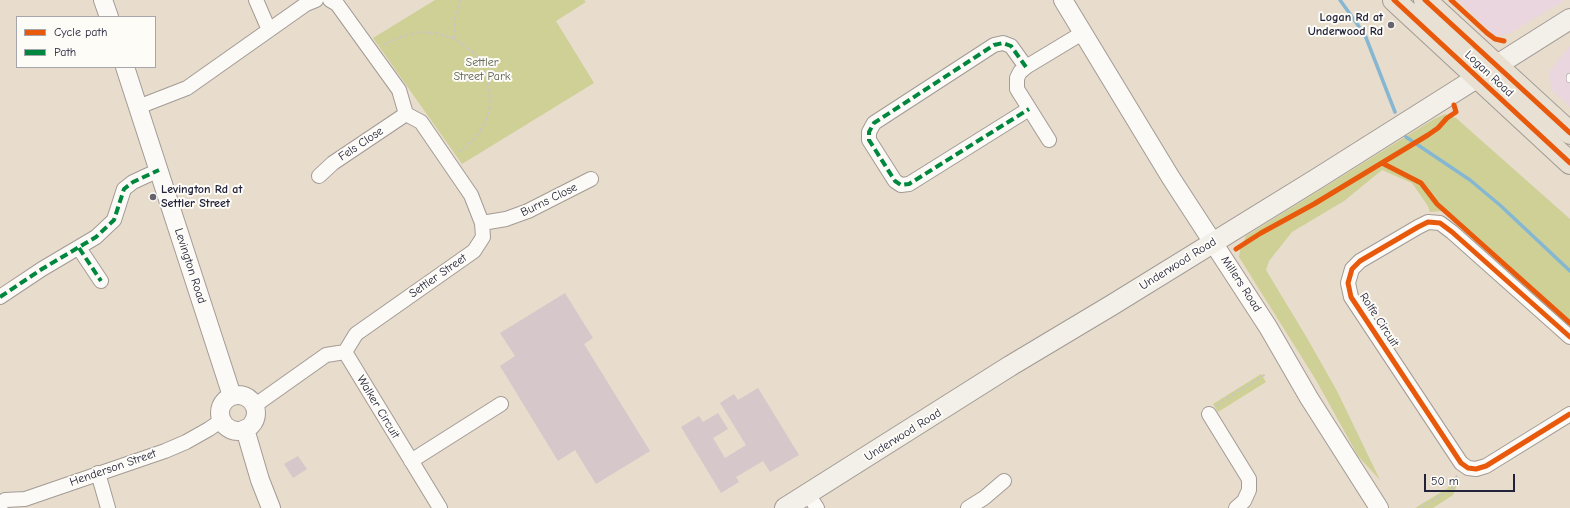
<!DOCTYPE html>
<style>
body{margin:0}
#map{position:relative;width:1570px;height:508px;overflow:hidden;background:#e8dccc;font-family:"Comic Neue",sans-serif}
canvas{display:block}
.legend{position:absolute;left:16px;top:16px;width:140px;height:52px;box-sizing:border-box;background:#fdfcf7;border:1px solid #a5a5ac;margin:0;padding:5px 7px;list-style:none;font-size:12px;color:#22223b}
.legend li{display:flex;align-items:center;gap:8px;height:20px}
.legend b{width:20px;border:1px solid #a5a5ac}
.scale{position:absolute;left:1424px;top:474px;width:91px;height:18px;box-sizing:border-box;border:2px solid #22223b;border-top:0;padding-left:5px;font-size:12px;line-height:14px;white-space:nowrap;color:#22223b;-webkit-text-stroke:3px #fdfcf7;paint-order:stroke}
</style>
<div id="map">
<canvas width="1570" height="508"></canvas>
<ul class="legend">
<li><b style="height:5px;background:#e8590c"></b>Cycle path</li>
<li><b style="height:5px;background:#00873e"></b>Path</li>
</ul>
<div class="scale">50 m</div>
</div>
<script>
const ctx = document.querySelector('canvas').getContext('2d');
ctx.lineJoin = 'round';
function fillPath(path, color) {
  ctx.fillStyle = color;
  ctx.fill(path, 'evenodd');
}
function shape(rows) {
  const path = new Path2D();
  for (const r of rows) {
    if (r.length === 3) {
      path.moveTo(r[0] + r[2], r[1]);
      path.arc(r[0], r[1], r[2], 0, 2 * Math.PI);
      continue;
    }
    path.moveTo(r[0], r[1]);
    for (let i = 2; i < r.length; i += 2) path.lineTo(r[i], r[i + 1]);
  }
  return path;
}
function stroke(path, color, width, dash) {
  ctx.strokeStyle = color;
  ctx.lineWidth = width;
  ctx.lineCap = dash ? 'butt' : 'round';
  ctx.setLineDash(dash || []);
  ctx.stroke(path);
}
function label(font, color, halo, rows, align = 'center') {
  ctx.font = font + ' "Comic Neue",sans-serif';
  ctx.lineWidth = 4;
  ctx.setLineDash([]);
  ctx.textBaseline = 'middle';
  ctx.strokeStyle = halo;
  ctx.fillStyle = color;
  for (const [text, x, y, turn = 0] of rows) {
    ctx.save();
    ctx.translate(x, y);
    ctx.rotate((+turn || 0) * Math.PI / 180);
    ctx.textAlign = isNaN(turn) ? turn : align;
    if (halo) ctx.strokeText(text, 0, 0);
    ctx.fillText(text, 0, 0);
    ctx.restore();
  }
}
const built = shape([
 [1458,0,1565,0,1509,34,1497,36,1493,34],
 [1570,46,1570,107,1551,89,1549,72]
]);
const green = shape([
 [435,0,584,0,586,2,556,21,594,83,462,164,373,38],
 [1445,114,1456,118,1570,219,1570,327,1442,211,1430,212,1428,206,1412,183,1382,170,1344,201,1292,232,1269,261,1266,270,1307,338,1337,391,1380,480,1358,456,1316,380,1239,257,1240,250,1246,236,1434,119],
 [1261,374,1266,382,1218,412,1213,404],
 [1451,478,1459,481,1453,495,1433,508,1415,508,1448,488]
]);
const stream = shape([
 [1340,0,1365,35,1395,112],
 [1406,137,1470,180,1501,206,1570,271]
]);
const building = shape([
 [565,293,593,338,584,344,650,451,596,484,575,450,558,461,500,366,515,356,500,333],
 [758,388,799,455,770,472,763,461,736,477,739,482,721,493,681,427,699,416,703,422,718,413,728,429,713,438,725,458,746,445,720,403,734,394,738,400],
 [298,456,307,469,293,478,284,464]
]);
const path = shape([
 [455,38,455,18,460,0],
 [383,45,401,37,419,32,436,33,455,39,473,52,484,68,489,87,490,105,486,121,477,136,457,154],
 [1217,406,1222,401,1266,374],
 [1421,508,1452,489,1457,475]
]);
const service = shape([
 [1570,77,1570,79]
]);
const minor = shape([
 [256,0,269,30],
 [1026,67,1011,46,1003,43,994,45,874,123,869,132,869,140,895,181,901,185,909,184,1029,109],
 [138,107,187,88,306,4,316,0],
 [1049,140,1017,89,1017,78,1020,72,1026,67,1084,32],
 [319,176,333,163,406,114],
 [482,223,506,219,528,211,591,179],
 [79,248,101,281],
 [0,297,42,269,96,237,114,220,124,189,133,182,159,170],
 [1570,337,1452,232,1440,223,1428,222,1418,227,1360,261,1352,269,1348,283,1351,297,1461,463,1468,468,1476,469,1486,466,1570,414],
 [345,352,440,508],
 [254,406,326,355,345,352,356,334,474,251,483,237,482,223,471,195,421,122,406,114,399,90,337,4,330,0],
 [1209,414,1249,479,1249,490,1244,501,1236,508],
 [411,461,501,404],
 [98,473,108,508],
 [808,494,817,508],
 [0,505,5,500,25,499,165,451,186,442,209,429,222,420],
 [968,508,984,498,1004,481]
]);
const tertiary = shape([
 [103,0,109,17],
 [1063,0,1171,178,1268,327,1309,398,1379,508],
 [125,67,232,396],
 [238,413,18],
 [245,429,260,480,271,508]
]);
const secondary = shape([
 [785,508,1010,366,1112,305,1318,178,1570,19]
]);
const primary = shape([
 [1394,0,1570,163],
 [1425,0,1570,133]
]);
const quiet = shape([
 [1026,67,1011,46,1003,43,994,45,874,123,869,132,869,140,895,181,901,185,909,184,1029,109],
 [79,248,101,281],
 [0,297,42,269,96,237,114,220,124,189,133,182,159,170]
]);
const cycleway = shape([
 [1394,0,1570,163],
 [1425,0,1570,133],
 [1451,0,1487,33,1495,39,1504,41],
 [1382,163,1421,183,1437,204,1446,212,1570,323],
 [1236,249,1261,233,1314,204,1428,135,1438,128,1447,118,1456,112,1454,105],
 [1570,337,1452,232,1440,223,1428,222,1418,227,1360,261,1352,269,1348,283,1351,297,1461,463,1468,468,1476,469,1486,466,1570,414]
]);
const markers = [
 [1391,25,4,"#67636e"],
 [153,197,4,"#67636e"]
];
const poiNames = [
 ["Logan Rd at",1383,18],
 ["Underwood Rd",1383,32],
 ["Levington Rd at",161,190,"left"],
 ["Settler Street",161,204,"left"]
];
const parkNames = [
 ["Settler",482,63],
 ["Street Park",482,77]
];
const streetNames = [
 ["Logan Road",1489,74,43],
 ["Fels Close",361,144,-34],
 ["Burns Close",549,200,-26],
 ["Underwood Road",1178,264,-32],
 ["Levington Road",190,266,72],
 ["Settler Street",438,276,-35],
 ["Millers Road",1241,284,57],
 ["Rolfe Circuit",1379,320,57],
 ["Walker Circuit",378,407,59],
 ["Underwood Road",903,435,-32],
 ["Henderson Street",113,468,-19]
];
fillPath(built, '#e9d6de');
fillPath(green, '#ced096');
stroke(stream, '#86b7d2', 3.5);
fillPath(building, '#d5c7ca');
stroke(service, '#a29b95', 8);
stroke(minor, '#a29b95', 16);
stroke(tertiary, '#a29b95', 20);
stroke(secondary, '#a29b95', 22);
stroke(primary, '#a29b95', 24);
stroke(path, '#c9c6c4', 2, [3, 3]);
stroke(service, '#fcfaf7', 7);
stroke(minor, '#fcfaf7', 14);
stroke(tertiary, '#fcfaf7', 18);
stroke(secondary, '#f3f0e9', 20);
stroke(primary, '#e7e0d3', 22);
stroke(quiet, '#00873e', 4, [8, 4]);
stroke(cycleway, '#e8590c', 5);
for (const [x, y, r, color] of markers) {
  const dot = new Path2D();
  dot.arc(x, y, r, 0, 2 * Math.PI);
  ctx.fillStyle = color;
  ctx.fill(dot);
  stroke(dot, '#fdfcf7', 1.5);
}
label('bold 12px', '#22223b', '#fdfcf7', poiNames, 'right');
label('12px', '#575c4b', '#fdfcf7', parkNames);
label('12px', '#22223b', '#fdfcf7', streetNames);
</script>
